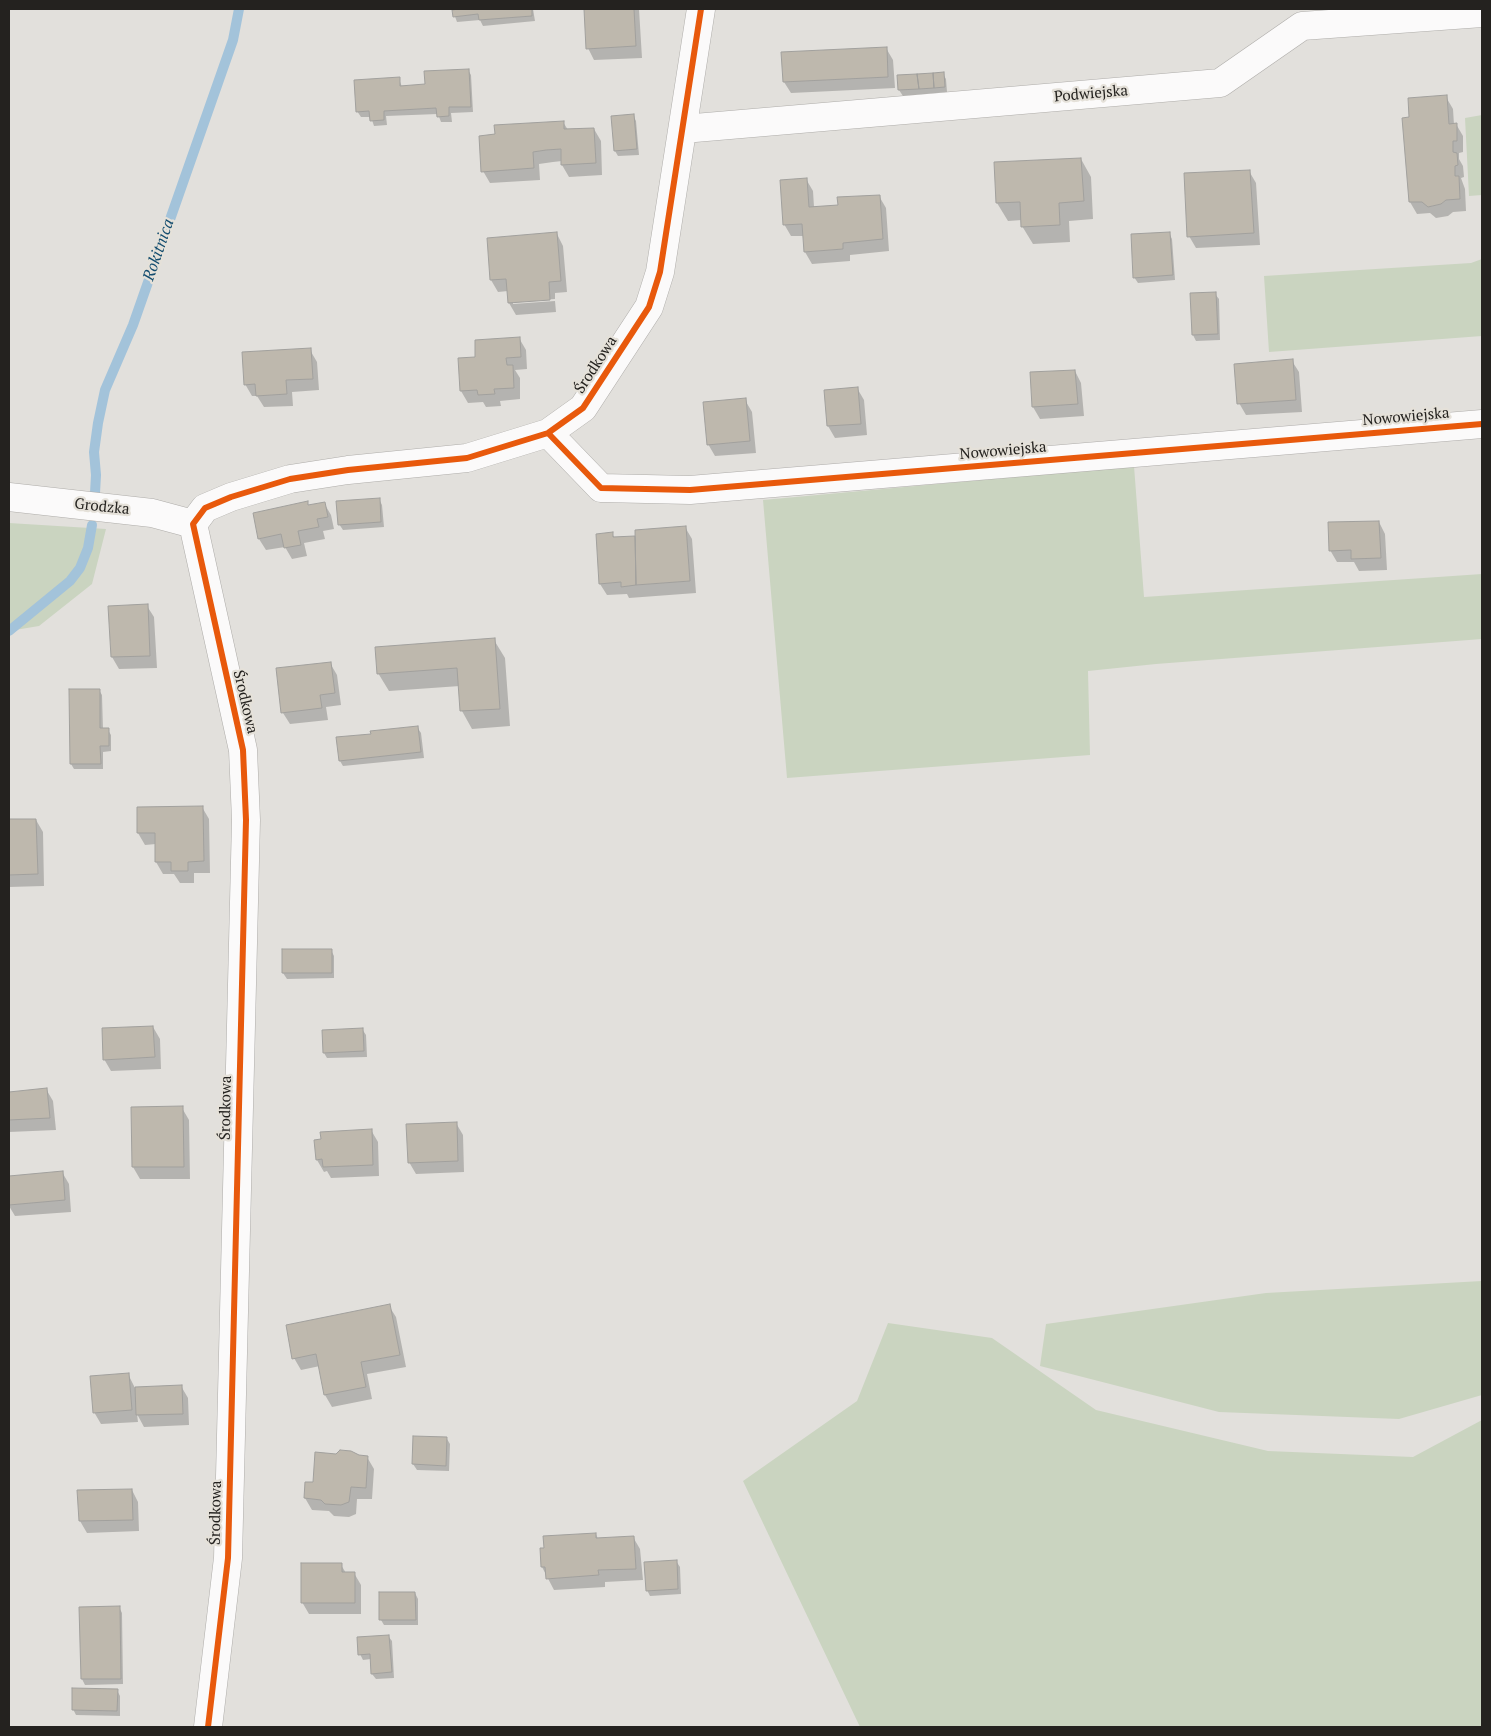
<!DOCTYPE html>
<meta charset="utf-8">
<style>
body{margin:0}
#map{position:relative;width:1491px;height:1736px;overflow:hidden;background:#e2e0dc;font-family:"PT Serif",serif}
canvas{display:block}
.frame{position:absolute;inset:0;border:10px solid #24221f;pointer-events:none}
</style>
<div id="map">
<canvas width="1491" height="1736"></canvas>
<div class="frame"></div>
</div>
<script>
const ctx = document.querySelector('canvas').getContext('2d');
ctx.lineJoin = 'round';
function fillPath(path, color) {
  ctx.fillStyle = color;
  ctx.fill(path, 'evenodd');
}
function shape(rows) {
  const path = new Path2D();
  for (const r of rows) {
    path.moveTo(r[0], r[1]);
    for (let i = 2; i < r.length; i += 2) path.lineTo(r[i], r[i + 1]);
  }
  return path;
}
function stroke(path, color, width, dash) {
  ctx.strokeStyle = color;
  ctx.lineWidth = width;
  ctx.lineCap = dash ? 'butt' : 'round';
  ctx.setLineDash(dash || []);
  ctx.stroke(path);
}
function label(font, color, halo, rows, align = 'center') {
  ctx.font = font + ' "PT Serif",serif';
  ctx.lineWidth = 4.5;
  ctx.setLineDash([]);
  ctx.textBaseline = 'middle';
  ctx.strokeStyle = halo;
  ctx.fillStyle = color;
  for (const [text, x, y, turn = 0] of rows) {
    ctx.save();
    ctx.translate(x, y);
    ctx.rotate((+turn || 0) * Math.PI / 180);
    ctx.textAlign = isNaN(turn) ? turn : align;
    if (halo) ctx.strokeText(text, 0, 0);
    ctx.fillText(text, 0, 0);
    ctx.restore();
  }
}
const green = shape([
 [1482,115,1482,195,1469,196,1465,118],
 [1482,259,1482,336,1269,352,1264,276,1471,263],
 [1134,466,1144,597,1482,574,1482,639,1156,664,1088,671,1090,755,787,778,763,500],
 [9,523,106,529,92,584,39,626,9,631],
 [1482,1281,1482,1395,1399,1419,1219,1412,1040,1366,1046,1324,1266,1293],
 [888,1323,992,1338,1096,1410,1268,1451,1413,1457,1482,1420,1482,1727,860,1727,743,1481,857,1401]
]);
const shadow = shape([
 [471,9,533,9,535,21,483,26,480,20,457,22,453,11],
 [585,9,639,9,642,58,594,60,588,48],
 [886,48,893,60,895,88,791,93,784,82],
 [468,70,471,75,473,112,451,113,452,122,441,122,438,114,386,116,387,125,374,126,371,117,361,117,357,111,399,79,402,87,426,86],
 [943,74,946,79,947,92,903,96,899,90],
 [1446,97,1453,109,1454,125,1456,124,1463,136,1463,152,1459,153,1459,159,1463,166,1464,177,1461,178,1465,189,1466,211,1453,212,1448,216,1436,218,1430,213,1417,214,1410,202,1410,118],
 [633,115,636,121,639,155,618,156,615,151],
 [563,122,568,130,594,129,601,141,602,175,569,177,562,165,562,161,553,162,539,164,540,180,490,183,483,171],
 [1081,159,1091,177,1093,219,1069,221,1070,242,1033,244,1022,226,1022,220,1008,221,997,203],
 [1249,171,1256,183,1260,245,1196,248,1189,236],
 [806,179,813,191,814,207,839,206,879,196,886,208,889,251,850,255,850,261,812,264,805,252,804,236,791,236,784,224],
 [1169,233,1172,239,1175,280,1138,283,1134,277],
 [557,234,563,246,567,292,555,293,555,299,513,302,513,304,555,301,556,312,516,315,509,303,508,291,498,292,491,280,488,239],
 [1215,294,1219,299,1220,340,1196,341,1193,335],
 [519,338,526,350,527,369,515,370,520,378,520,399,500,401,501,406,486,407,483,402,468,403,461,391,477,358],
 [310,350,317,362,319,390,292,392,293,406,264,407,257,396,252,396,245,384],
 [1292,361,1299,372,1302,412,1246,415,1239,403],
 [1075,371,1081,383,1084,416,1040,419,1033,407,1031,373],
 [857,388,864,400,867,435,835,438,828,426],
 [745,400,752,412,756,453,715,456,708,444],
 [379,499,382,505,384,527,343,530,339,524],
 [307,503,309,506,324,503,331,515,334,529,323,531,325,539,304,543,307,556,292,559,285,547,266,550,259,539],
 [1379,522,1385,534,1387,570,1359,571,1354,562,1337,562,1330,550],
 [685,527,692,539,696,593,629,598,627,594,607,595,600,584,612,534,615,538,636,537],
 [147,606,154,617,157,668,119,669,112,657,109,608],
 [494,640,505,658,510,726,472,729,462,711,460,686,389,691,378,673],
 [330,663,337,675,341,705,326,707,328,720,290,724,283,713],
 [99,690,102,695,103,730,108,730,111,735,111,751,103,752,103,769,74,769,71,764],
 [417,727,421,733,424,758,343,766,340,761,372,735],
 [202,807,209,819,210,873,194,873,194,883,180,883,174,874,163,874,156,862,156,844,145,845,138,833],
 [36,820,43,832,44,886,9,887,9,821],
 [331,950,334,956,334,978,287,979,283,973],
 [153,1027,160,1039,161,1069,111,1071,104,1059],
 [362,1029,366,1035,367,1057,327,1058,324,1053],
 [46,1089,53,1101,56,1130,9,1132,9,1093],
 [182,1108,189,1120,190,1179,140,1179,133,1167,133,1109],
 [456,1123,463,1135,464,1172,416,1174,409,1162],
 [371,1130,378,1142,379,1176,331,1178,327,1171,324,1172,317,1160],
 [62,1172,69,1184,71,1212,15,1216,9,1206,9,1177],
 [389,1306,396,1317,406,1367,367,1374,372,1399,332,1407,325,1395,320,1366,301,1370,294,1358],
 [128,1374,135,1388,181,1386,188,1398,189,1425,144,1427,137,1414,138,1422,101,1424,94,1412],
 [415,1437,447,1439,450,1444,449,1471,417,1470,413,1464],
 [358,1457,367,1457,374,1469,372,1499,357,1499,356,1514,349,1517,334,1516,329,1511,312,1510,305,1498,314,1483],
 [132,1490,138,1502,139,1531,87,1533,80,1521,79,1491],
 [596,1534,598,1539,633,1537,640,1549,643,1580,605,1582,605,1587,554,1590,542,1567],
 [676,1561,680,1567,681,1594,650,1596,647,1590],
 [341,1565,346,1573,354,1573,361,1585,361,1614,309,1614,302,1602],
 [415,1593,418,1599,418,1625,384,1625,381,1620],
 [119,1607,122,1613,123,1684,85,1685,82,1679,81,1608],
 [388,1636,392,1641,394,1678,376,1679,372,1674,371,1659,363,1660,360,1654],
 [117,1690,120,1696,120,1716,76,1715,73,1709]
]);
const stream = shape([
 [95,493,96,475,94,452,98,423,105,390,133,325,233,40,239,9],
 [9,631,70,581,80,568,88,548,92,525]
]);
const building = shape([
 [459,9,532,9,532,16,479,20,478,14,453,17,452,10,459,9],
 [584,9,634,9,636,46,586,49,584,9],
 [887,47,888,77,783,82,781,52,887,47],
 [469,69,471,107,449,107,449,116,437,117,436,108,384,111,384,120,370,121,369,111,356,112,354,80,400,77,400,86,425,84,424,71,469,69],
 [944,72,945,87,934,88,933,73,944,72],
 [933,73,934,88,919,89,917,74,933,73],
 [917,74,919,89,898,90,897,75,917,74],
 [1447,95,1449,124,1457,123,1457,141,1453,141,1453,152,1457,153,1458,165,1455,166,1455,176,1459,176,1460,199,1446,200,1441,204,1428,207,1422,202,1409,202,1402,118,1409,117,1408,98,1447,95],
 [634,114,637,149,614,151,611,116,634,114],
 [564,121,564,129,594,128,596,163,561,165,561,149,546,150,533,152,534,168,481,172,479,136,495,134,494,125,564,121],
 [1081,158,1084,201,1059,203,1060,225,1021,227,1020,202,996,203,994,162,1081,158],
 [1250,170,1254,233,1187,237,1184,173,1250,170],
 [807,178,809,207,838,205,837,197,880,195,883,239,843,243,843,249,804,252,802,224,783,225,780,180,807,178],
 [557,232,561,281,549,282,550,300,508,303,506,279,490,280,487,238,557,232],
 [1170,232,1173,275,1133,278,1131,234,1170,232],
 [1216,292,1218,334,1192,335,1190,293,1216,292],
 [520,337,521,357,506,358,507,365,513,365,514,388,494,389,495,394,478,395,477,390,460,391,458,358,475,357,475,340,520,337],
 [311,348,313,379,286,380,287,394,256,396,255,384,244,385,242,352,311,348],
 [1293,359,1296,400,1237,404,1234,364,1293,359],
 [1075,370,1078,404,1032,407,1030,372,1075,370],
 [858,387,861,424,827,426,824,390,858,387],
 [746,398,750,441,707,445,703,402,746,398],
 [380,498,381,522,338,525,336,501,380,498],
 [308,501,308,505,325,502,328,517,317,519,319,527,298,531,301,545,284,548,281,534,258,539,253,513,308,501],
 [1379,521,1381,558,1351,559,1351,550,1329,551,1328,522,1379,521],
 [686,526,690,581,636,585,635,530,686,526],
 [613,532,613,537,635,536,636,585,621,587,621,582,599,584,596,534,613,532],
 [148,604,150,656,111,657,108,606,148,604],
 [495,638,500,709,460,711,457,668,377,674,375,647,495,638],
 [331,662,335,693,320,695,322,708,281,713,276,668,331,662],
 [69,689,100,689,100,728,109,728,109,746,100,746,101,764,70,764,69,689],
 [418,726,421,752,339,761,336,737,371,734,370,731,418,726],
 [203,806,204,861,188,862,188,871,171,871,171,862,155,862,155,833,137,833,137,807,203,806],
 [9,819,36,819,38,874,9,875,9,819],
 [282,949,332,949,332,973,282,973,282,949],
 [153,1026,155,1057,103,1060,102,1028,153,1026],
 [363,1028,364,1051,323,1053,322,1030,363,1028],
 [47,1088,50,1118,9,1120,9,1092,47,1088],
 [183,1106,184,1167,132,1167,131,1107,183,1106],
 [457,1122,458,1161,408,1163,406,1124,457,1122],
 [372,1129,373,1165,323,1167,322,1159,316,1160,314,1140,321,1139,320,1132,372,1129],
 [63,1171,65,1200,9,1205,9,1176,63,1171],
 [390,1304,400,1355,361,1362,366,1387,324,1395,316,1354,292,1359,286,1325,390,1304],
 [129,1373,132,1410,93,1413,90,1376,129,1373],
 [182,1385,183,1414,136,1415,135,1387,182,1385],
 [413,1436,447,1437,446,1466,412,1464,413,1436],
 [340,1450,351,1451,359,1455,368,1456,366,1488,351,1487,349,1502,341,1505,325,1504,321,1500,304,1498,305,1482,313,1482,315,1452,336,1454,340,1450],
 [132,1489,133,1520,79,1521,77,1490,132,1489],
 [596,1533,596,1538,634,1536,636,1569,598,1570,599,1575,546,1579,545,1567,541,1567,540,1548,544,1548,543,1536,596,1533],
 [677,1560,678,1589,646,1591,644,1562,677,1560],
 [301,1563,342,1563,342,1572,355,1572,355,1603,301,1603,301,1563],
 [379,1592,415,1592,416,1620,379,1620,379,1592],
 [120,1606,121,1679,81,1679,79,1607,120,1606],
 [389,1635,392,1672,371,1674,370,1654,358,1655,357,1637,389,1635],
 [72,1688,118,1689,117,1711,72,1710,72,1688]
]);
const minor = shape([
 [683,129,1220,83,1302,26,1482,13],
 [548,433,601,488,690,490,1482,424],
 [9,497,152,513,193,524],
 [208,1727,228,1558,246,820,243,750,193,524,205,508,231,497,290,479,348,470,467,458,548,433,583,408,649,307,660,272,701,9]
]);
const cycleway = shape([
 [548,433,601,488,690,490,1482,424],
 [208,1727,228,1558,246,820,243,750,193,524,205,508,231,497,290,479,348,470,467,458,548,433,583,408,649,307,660,272,701,9]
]);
const streetNames = [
 ["Podwiejska",1091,94,-5],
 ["Środkowa",596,365,-57],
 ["Nowowiejska",1406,417,-5],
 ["Nowowiejska",1003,451,-5],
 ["Grodzka",102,507,6],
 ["Środkowa",245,702,77],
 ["Środkowa",226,1108,-89],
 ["Środkowa",216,1513,-89]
];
const waterNames = [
 ["Rokitnica",159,250,-71]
];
fillPath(green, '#cad4c0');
fillPath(shadow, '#0003');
stroke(stream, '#a3c3da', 10);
fillPath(building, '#beb8ad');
stroke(building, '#a1a09d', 1);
stroke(minor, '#aeaca9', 29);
stroke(minor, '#fbfafa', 28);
stroke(cycleway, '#e8590c', 6);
label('15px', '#24221f', '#e5e1d9', streetNames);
label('italic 16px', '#144d6f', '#e5e1d9', waterNames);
</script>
